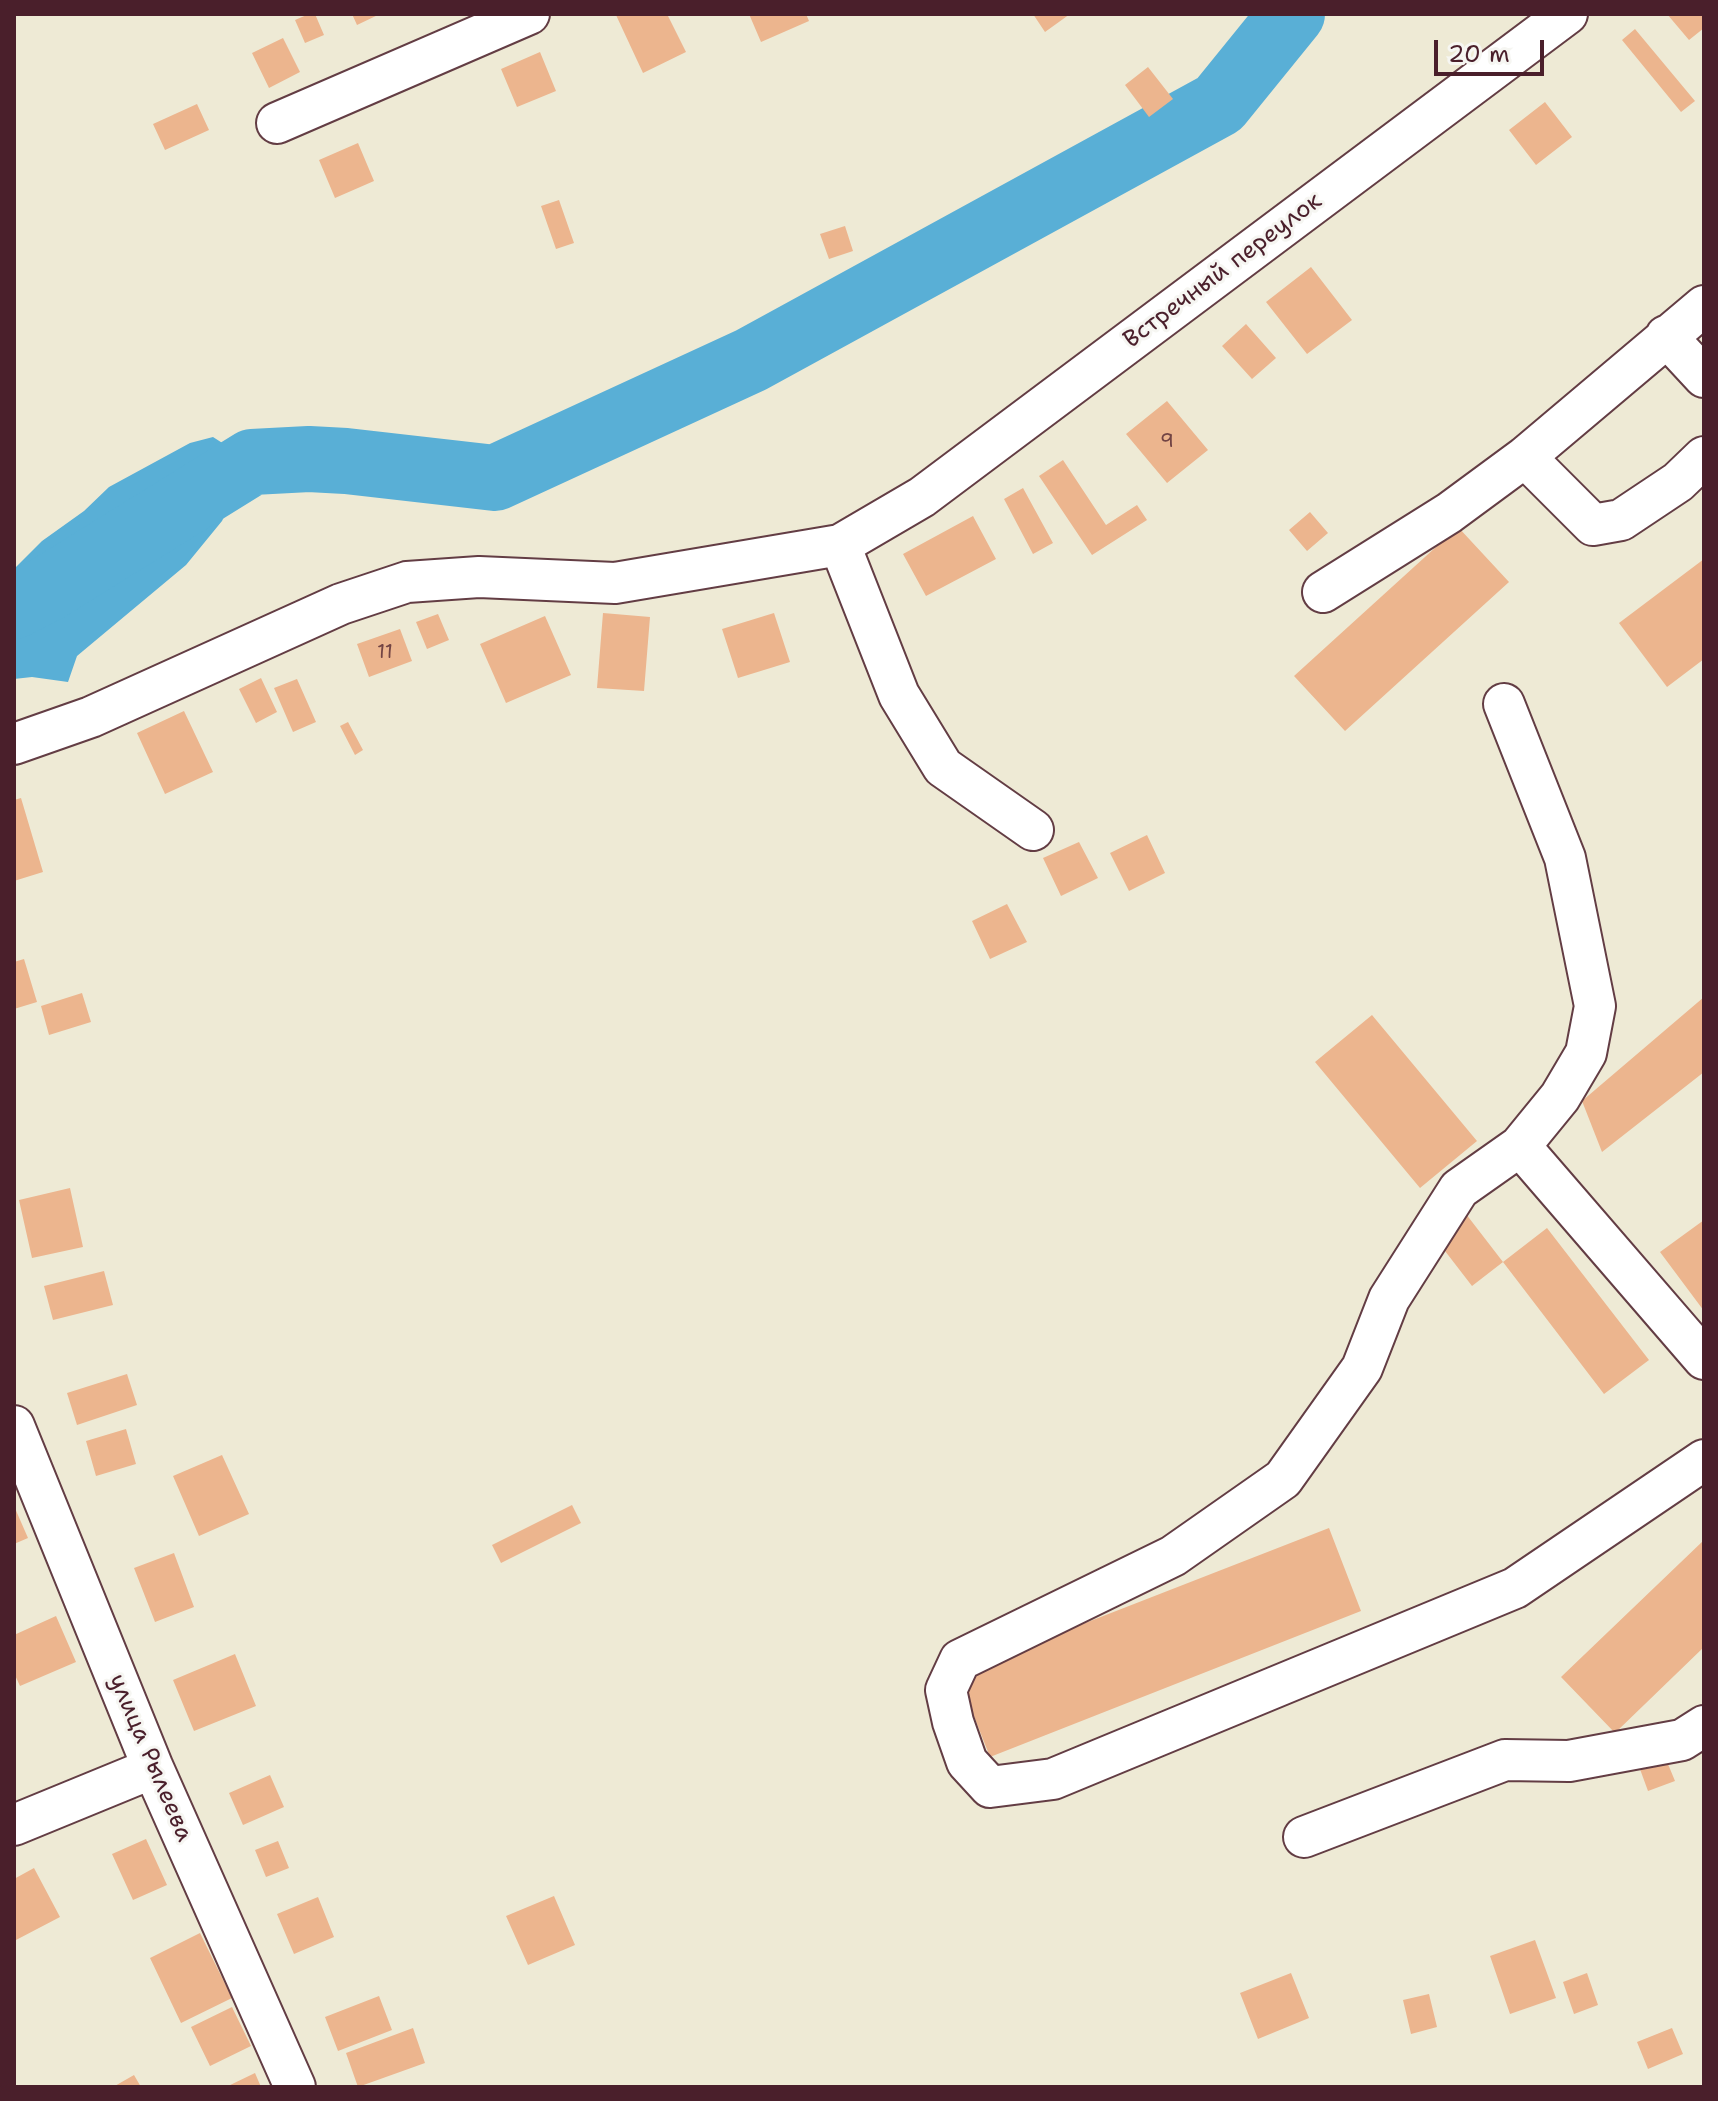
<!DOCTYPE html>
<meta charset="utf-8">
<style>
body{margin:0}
#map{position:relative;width:1718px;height:2101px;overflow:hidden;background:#eeead5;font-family:"Shantell Sans",sans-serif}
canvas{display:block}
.frame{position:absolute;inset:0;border:16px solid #4a1f2b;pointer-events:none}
.scale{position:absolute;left:1434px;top:40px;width:110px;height:36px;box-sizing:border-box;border:4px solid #4a1f2b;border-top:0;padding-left:10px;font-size:24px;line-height:28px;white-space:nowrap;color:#4a1f2b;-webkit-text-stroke:6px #f6f6f2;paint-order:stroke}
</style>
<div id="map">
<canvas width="1718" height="2101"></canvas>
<div class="frame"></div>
<div class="scale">20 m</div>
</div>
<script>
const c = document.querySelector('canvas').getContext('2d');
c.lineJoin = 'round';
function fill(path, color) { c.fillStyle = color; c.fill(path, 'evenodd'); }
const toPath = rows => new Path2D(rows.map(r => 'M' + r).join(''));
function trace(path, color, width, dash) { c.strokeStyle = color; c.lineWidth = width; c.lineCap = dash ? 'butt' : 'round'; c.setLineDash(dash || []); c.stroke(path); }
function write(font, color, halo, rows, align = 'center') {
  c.font = font + ' "Shantell Sans",sans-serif'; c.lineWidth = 6; c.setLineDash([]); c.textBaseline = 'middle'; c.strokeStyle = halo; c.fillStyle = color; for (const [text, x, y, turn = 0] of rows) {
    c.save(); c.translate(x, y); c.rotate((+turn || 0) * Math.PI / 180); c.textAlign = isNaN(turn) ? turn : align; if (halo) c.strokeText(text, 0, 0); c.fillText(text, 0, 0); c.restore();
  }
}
fill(toPath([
 [213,437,227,446,241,482,222,521,186,565,77,656,68,682,32,677,14,679,14,569,42,541,84,511,109,487,190,443]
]), '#59afd6');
trace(toPath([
 [14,606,47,589,252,462,309,459,346,461,495,478,751,360,1219,104,1292,14]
]), '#59afd6', 66);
fill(toPath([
 [309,14,315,14,324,35,305,43,295,20],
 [352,14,380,14,357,25],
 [618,14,667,14,686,52,643,73,616,15],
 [749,14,806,14,809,21,761,42],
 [1033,14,1070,14,1045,32],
 [1667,14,1704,14,1704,28,1689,40],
 [1635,29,1695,101,1681,112,1622,40],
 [283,38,300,72,269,88,252,53],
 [540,52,556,91,517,107,501,69],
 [1148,67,1173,99,1149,117,1125,85],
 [1545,102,1572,137,1536,165,1509,130],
 [197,104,209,130,165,150,153,124],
 [358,143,374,181,335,198,319,160],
 [559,200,574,243,556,249,541,206],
 [845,226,853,251,829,259,820,234],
 [1311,267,1352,320,1307,354,1266,302],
 [1246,324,1276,358,1252,379,1222,346],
 [1167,401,1208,450,1167,483,1126,434],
 [1063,460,1106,525,1137,505,1147,520,1092,555,1039,476],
 [1023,488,1053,543,1033,554,1004,499],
 [1310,512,1328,533,1307,551,1289,530],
 [973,516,996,559,926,596,903,554],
 [1458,527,1509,582,1345,731,1294,676],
 [1704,559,1704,659,1667,687,1619,623],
 [603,613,650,617,644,691,597,688],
 [774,613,790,662,738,678,722,629],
 [438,614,449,640,427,649,416,622],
 [545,616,571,675,506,703,480,644],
 [400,629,412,661,369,677,357,644],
 [261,678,277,712,256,723,239,689],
 [297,679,316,722,293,732,274,688],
 [184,711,213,772,165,794,137,733],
 [348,722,363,750,355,755,340,726],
 [21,798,43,872,14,881,14,800],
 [1147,835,1165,873,1129,891,1110,853],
 [1079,842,1098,878,1061,896,1043,858],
 [1007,904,1027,942,990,959,972,921],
 [24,959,37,1002,14,1009,14,962],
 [82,993,91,1022,49,1035,41,1006],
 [1704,997,1704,1072,1602,1152,1582,1101],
 [1372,1015,1477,1141,1420,1188,1315,1062],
 [70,1188,83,1247,32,1258,19,1200],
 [1466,1214,1503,1262,1472,1286,1435,1238],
 [1704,1220,1704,1311,1660,1252],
 [1547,1228,1649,1360,1604,1394,1503,1262],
 [104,1271,113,1305,53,1320,44,1286],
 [127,1374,137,1405,77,1425,67,1393],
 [126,1429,136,1464,96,1476,86,1441],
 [222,1455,249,1514,199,1536,173,1476],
 [572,1505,581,1523,501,1563,492,1545],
 [14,1506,28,1538,14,1544],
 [1329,1528,1361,1611,990,1757,957,1673],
 [1704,1540,1704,1647,1615,1733,1561,1677],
 [174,1553,194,1607,155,1622,134,1568],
 [56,1616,76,1662,20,1686,14,1673,14,1635],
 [235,1654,256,1706,194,1731,173,1680],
 [1663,1752,1675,1781,1648,1791,1637,1761],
 [270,1775,284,1807,243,1825,229,1793],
 [146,1839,167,1885,133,1900,112,1854],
 [278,1841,289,1868,266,1877,255,1850],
 [34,1868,60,1917,16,1940,14,1936,14,1879],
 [554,1896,575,1945,528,1965,506,1916],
 [318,1897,334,1937,294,1954,277,1914],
 [200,1933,232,1998,181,2023,150,1958],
 [1535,1940,1556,1998,1510,2014,1490,1956],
 [1291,1973,1309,2018,1258,2039,1240,1993],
 [1587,1973,1598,2005,1574,2014,1563,1982],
 [1429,1994,1437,2027,1411,2034,1403,2000],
 [379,1996,392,2030,338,2051,325,2017],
 [232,2007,251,2046,210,2066,191,2027],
 [413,2028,425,2063,358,2087,346,2053],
 [1672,2028,1683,2054,1648,2069,1637,2042],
 [255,2073,261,2087,226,2087],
 [134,2075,141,2087,113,2087]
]), '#ecb58e');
const minor = toPath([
 [277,123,529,14],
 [1666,336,1704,377],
 [1525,457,1593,525,1621,520,1678,482,1704,457],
 [840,545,899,695,943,767,1033,830],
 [1323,592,1449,513,1525,457,1704,306],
 [1504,704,1565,858,1595,1006,1586,1053,1560,1097,1520,1146,1459,1189,1389,1299,1362,1368,1283,1479,1173,1556,960,1660,946,1690,953,1722,967,1762,990,1787,1053,1779,1515,1588,1704,1460],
 [14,744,91,717,341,604,407,582,479,577,615,583,840,545,922,497,1567,14],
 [1520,1146,1704,1359],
 [14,1426,153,1768,295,2087],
 [14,1825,153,1768],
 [1304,1837,1505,1760,1569,1761,1682,1740,1704,1726]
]);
trace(minor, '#633d44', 44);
trace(minor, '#fff', 40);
write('20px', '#724444', null, [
 ["9",1167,442],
 ["11",385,653]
]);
write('24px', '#4a1f2b', '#f6f6f2', [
 ["Встречный переулок",1223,271,-37],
 ["улица Рылеева",150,1758,67]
]);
</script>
